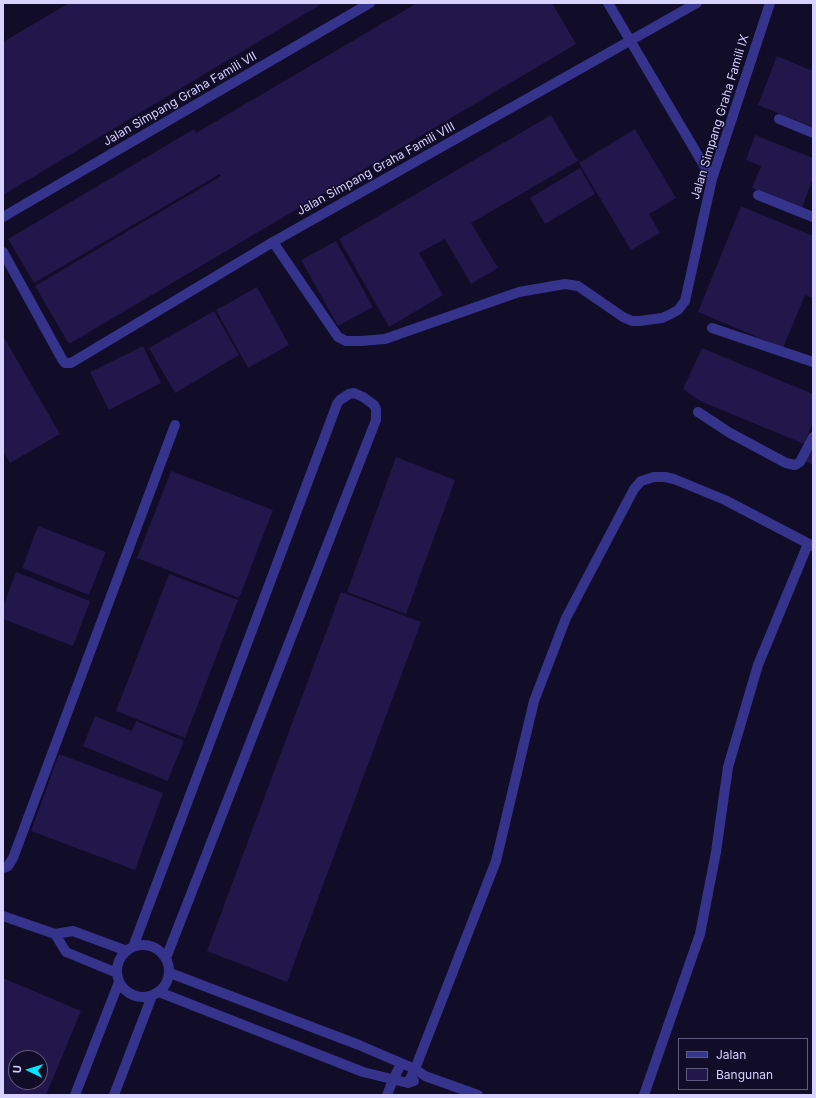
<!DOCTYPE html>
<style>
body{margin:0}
#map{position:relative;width:816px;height:1098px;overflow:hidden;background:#110c27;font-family:Inter,sans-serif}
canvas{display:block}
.frame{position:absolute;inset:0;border:4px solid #d7d2ff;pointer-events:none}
.legend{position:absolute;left:678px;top:1038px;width:130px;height:52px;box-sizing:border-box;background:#110c27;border:1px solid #605b7d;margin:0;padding:5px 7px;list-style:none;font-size:12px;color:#d7d2ff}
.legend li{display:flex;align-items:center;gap:8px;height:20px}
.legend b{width:20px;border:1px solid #605b7d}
.north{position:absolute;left:8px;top:1050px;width:40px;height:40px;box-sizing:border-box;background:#110c27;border:1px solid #605b7d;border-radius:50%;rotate:274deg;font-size:11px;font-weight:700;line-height:16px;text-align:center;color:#d7d2ff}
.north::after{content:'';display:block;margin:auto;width:14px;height:18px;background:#00e6fd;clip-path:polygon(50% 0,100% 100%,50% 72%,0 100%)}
</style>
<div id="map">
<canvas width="816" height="1098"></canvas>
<div class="frame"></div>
<ul class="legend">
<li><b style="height:5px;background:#35338b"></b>Jalan</li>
<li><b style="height:11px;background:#21174a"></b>Bangunan</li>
</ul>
<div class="north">U</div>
</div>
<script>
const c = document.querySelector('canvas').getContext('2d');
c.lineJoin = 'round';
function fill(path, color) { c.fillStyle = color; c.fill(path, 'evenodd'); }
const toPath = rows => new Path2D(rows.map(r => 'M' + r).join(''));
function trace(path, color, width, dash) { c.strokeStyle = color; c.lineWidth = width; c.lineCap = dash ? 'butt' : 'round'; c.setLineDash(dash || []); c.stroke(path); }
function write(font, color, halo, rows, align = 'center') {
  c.font = font + ' Inter,sans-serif'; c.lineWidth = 3; c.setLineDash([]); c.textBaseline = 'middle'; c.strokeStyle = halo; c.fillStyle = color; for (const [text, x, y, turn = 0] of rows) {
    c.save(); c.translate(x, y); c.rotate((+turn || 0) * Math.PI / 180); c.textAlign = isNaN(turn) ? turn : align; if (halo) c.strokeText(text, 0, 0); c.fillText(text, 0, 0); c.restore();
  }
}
fill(toPath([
 [69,3,323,3,3,195,3,42],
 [417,3,552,3,576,44,69,344,35,286,221,176,220,174,34,283,8,239,194,129,196,133],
 [777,56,813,71,813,127,758,105],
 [551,115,578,161,471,223,498,268,471,284,445,239,419,253,443,295,389,327,339,239],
 [635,129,676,198,649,214,660,233,631,250,579,163],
 [755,135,813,158,813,178,802,208,752,188,761,166,746,160],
 [580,168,595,194,545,224,530,198],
 [741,206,813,236,813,298,805,295,783,348,698,312],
 [336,241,373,307,338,326,301,260],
 [257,287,289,345,248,368,216,310],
 [214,311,239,355,175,393,149,348],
 [3,336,60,434,10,463,3,451],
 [143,346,161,383,109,410,90,372],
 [702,348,813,394,813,422,804,444,700,401,683,389],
 [813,442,813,465,805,461],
 [396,457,455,480,406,614,347,592],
 [171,471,273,510,239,598,137,558],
 [38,526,106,552,89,595,22,568],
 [16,572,90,601,73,646,3,619,3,607],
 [169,574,238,600,185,738,116,711],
 [341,592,421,622,287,982,207,951],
 [95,716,132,731,136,721,184,741,168,780,167,781,83,746],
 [59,754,163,793,135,870,31,831],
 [3,978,81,1011,46,1095,3,1095],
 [16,1058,40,1058,40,1082,16,1082]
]), '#21174a');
trace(toPath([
 [3,868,8,866,13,858,175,425]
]), '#35338b', 10);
trace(toPath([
 [608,3,712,179],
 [779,119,813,133],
 [758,195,813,217],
 [3,217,370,3],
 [273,242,338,337,346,341,361,341,385,339,519,292,565,284,578,286,623,317,632,321,639,321,662,318,671,314,678,310,685,301,712,179,770,3],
 [3,252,62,359,65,363,71,363,273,242,697,3],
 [712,328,813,362],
 [698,412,730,433,786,463,795,465,800,462,813,437],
 [3,916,55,934],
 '117 971a26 26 0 1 1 52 0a26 26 0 1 1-52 0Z',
 [133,947,337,404,340,400,349,394,354,393,363,397,374,405,376,409,376,420,166,958],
 [117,973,66,952,55,934,73,931,127,951],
 [170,973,359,1045,415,1069,425,1076,478,1095],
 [159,992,363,1072,408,1083,414,1081],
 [408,1083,415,1069,496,861,534,701,566,618,634,489,641,481,654,477,665,477,674,479,725,500,813,546],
 [75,1095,119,982],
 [114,1095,152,996],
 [387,1095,393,1080,401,1064],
 [644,1095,700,934,716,852,728,767,758,665,808,544]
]), '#35338b', 10);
write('12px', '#d7d2ff', '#110c27', [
 ["Jalan Simpang Graha Famili VII",180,99,-30],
 ["Jalan Simpang Graha Famili IX",720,117,-73],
 ["Jalan Simpang Graha Famili VIII",376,169,-29]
]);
</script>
